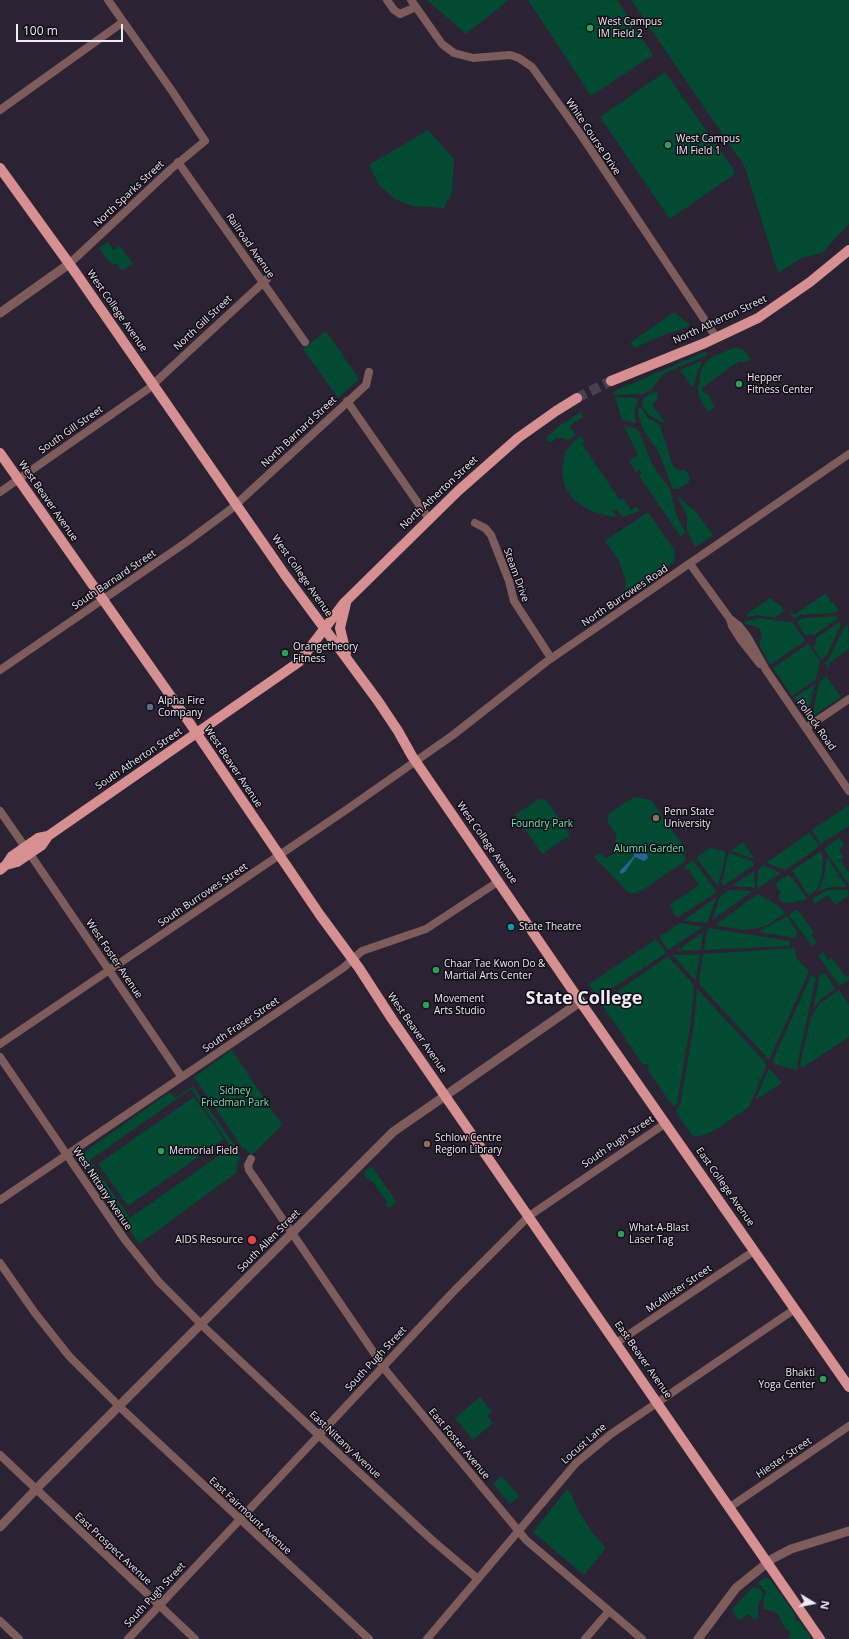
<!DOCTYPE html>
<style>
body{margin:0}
#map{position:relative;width:849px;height:1639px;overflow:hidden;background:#2b2234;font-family:"Open Sans",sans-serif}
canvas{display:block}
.north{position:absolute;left:793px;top:1583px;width:40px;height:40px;-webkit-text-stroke:3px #110d15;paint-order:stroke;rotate:100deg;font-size:11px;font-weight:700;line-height:16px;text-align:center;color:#f0eaf6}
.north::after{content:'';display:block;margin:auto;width:14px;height:18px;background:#f0eaf6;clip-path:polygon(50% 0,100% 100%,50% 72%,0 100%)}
.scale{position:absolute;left:16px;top:24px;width:107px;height:18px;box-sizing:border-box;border:2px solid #f0eaf6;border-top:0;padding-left:5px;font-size:12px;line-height:14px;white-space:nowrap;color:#f0eaf6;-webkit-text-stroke:3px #110d15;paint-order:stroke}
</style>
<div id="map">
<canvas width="849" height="1639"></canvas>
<div class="north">N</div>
<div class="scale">100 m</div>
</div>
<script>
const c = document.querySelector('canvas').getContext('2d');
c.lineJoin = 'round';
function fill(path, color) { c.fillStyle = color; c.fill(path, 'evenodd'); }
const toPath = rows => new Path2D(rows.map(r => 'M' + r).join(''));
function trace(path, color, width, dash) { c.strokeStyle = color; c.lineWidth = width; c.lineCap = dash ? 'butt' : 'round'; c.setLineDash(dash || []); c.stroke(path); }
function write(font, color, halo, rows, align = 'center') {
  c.font = font + ' "Open Sans",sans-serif'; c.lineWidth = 3; c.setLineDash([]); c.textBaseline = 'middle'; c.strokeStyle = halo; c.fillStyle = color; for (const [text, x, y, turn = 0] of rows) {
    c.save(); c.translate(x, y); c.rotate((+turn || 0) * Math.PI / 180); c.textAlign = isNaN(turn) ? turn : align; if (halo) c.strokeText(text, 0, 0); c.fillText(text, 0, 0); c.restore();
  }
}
fill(toPath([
 [427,0,509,0,466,34],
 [528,0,617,0,653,55,591,96],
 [631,0,849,0,849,224,822,253,801,258,778,273,745,167],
 [665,72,736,173,670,219,600,117],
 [428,130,454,159,452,192,444,208,412,206,395,199,379,185,369,165],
 [108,242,113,250,120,246,133,264,122,271,116,263,111,265,99,248],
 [674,312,689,324,689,327,658,337,635,348,630,343],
 [326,331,359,379,338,398,303,349],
 [736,347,744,350,751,360,742,362,741,361,733,365,701,389,705,394,707,393,715,407,708,412,699,397,698,390,701,370,705,363,714,356],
 [704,352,706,352,707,355,663,374,652,389,644,394,614,395,613,392],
 [701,361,702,362,697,373,694,386,692,387,680,370],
 [653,392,657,392,658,399,652,404,666,424,650,416,642,406,643,399],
 [615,397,636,398,638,400,634,413,636,423,622,420],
 [638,408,641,408,648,418,660,425,673,466,678,470,685,470,690,477,689,482,678,489,673,489,659,453,644,431,638,415],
 [581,412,583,417,569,426,576,435,567,441,564,438,555,438,554,441,547,442,548,436,559,426],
 [624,426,635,428,639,432,652,464,670,489,676,514,685,532,681,537,639,476,642,473,639,470,636,472,629,461,638,455],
 [581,436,585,442,582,444,620,500,623,498,631,510,637,506,639,511,622,517,616,509,612,511,616,517,604,515,589,510,574,500,565,487,562,471,565,452,574,441],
 [677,496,696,512,713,535,697,546,695,546,687,531,687,516],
 [648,512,675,551,674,562,626,594,625,579,619,561,605,541],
 [826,593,831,603,833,602,838,610,835,613,800,615,794,619,790,613,792,612,794,615],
 [770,598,780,605,784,611,774,618,758,615,748,617,746,615],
 [836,616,837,619,814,635,809,634,805,635,797,622,803,618],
 [760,618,793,623,805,641,770,665,759,644,762,636,760,629,752,625,746,625,744,622],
 [839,622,841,625,827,655,821,660,813,647,816,644,816,638],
 [848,625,849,649,828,664,830,667,828,668,824,663,829,659,844,627],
 [808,644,820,661,816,679,792,696,773,668],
 [828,675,827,678,841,697,812,717,819,682],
 [815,684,807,717,794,698],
 [634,797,651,800,687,851,685,854,686,860,678,866,638,893,630,894,594,857,599,853,606,858,614,853,615,849,618,847,615,841,617,836,608,822,607,815],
 [539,799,546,800,570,835,542,854,515,815],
 [849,805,849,826,820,844,812,830],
 [809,833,819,845,817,848,786,870,766,863],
 [839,838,844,845,839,850,844,857,840,860,849,873,849,885,824,849],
 [743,842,754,858,754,859,731,851],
 [710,848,725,851,726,853,718,886,697,859,698,856],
 [819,852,821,852,823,858,822,877,817,889,809,896,792,871],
 [730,853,752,861,754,865,723,886,722,883,728,854],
 [827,857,846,886,846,887,831,887,818,891,824,877],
 [693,860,717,892,677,918,668,902,671,904,699,885,688,869,685,870,684,867],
 [763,865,781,873,758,888,757,884,758,870],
 [754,871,755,888,733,886,733,885],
 [788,875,792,878,807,898,806,899,791,903,781,902,778,896,781,892,777,889,776,884,779,880],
 [729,890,753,891,712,920,720,897],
 [827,890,848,890,849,895,835,905,828,895,815,904,812,899],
 [758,894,779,906,785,913,768,925,758,928,743,930,715,925],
 [717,897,707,923,683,921,684,920],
 [797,909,814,932,811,935,817,943,812,946,789,915],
 [787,916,797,932,795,938,758,932],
 [680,923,703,927,668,950,659,937],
 [710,928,790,941,790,946,704,950,707,930],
 [703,932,701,950,676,951],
 [656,939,665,951,665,954,597,998,589,984],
 [795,948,796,957,802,965,809,970,808,974,769,1060,700,985,699,979,703,954],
 [823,952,828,960,832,958,846,977,849,975,849,979,840,986,818,956],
 [700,954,696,978,694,979,673,955],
 [668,956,693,984,694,987,690,1028,677,1103,675,1106,672,1105,648,1071,649,1066,647,1064,643,1065,601,1003],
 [820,974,826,974,835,989,820,1000,813,1009],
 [811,976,816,977,797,1065,798,1069,796,1070,774,1064,773,1060],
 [697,989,765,1062,766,1067,749,1107,709,1134,693,1137,676,1112,680,1105,694,1025],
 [839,990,849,1005,849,1037,802,1068,800,1064,811,1017,820,1003],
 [232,1050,282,1125,251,1156,245,1148,243,1149,194,1077],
 [769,1068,782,1083,757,1099,756,1098],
 [193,1086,240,1153,236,1173,139,1244,79,1158,80,1155,170,1092,175,1098],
 [191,1089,231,1147,130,1218,90,1160],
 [194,1097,224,1139,128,1206,98,1164],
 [369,1167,373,1168,396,1201,390,1208,386,1206,387,1202,372,1181,370,1182,365,1176,364,1172],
 [480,1397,492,1411,487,1415,493,1423,473,1440,455,1418],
 [502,1476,519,1496,510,1504,493,1484],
 [567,1489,571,1493,578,1510,592,1532,605,1547,603,1552,584,1575,533,1532],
 [765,1577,770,1579,796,1616,794,1617,796,1621,799,1621,812,1639,788,1639,790,1637,790,1631,785,1629,778,1614,775,1612,764,1609,763,1599,766,1594,762,1587,757,1584],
 [753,1587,759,1588,763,1593,762,1599,758,1604,758,1616,754,1620,749,1614,739,1620,732,1609]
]), '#034a33');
fill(toPath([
 [634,847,645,848,648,858,644,861,635,857,625,872,620,874,620,871,634,856,632,851]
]), '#276597');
trace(toPath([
 [577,398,611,381]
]), '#494051', 10, [10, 5]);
trace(toPath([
 [387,0,394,10,400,14,416,7],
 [411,0,442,44,454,53,473,58,510,55,519,58,532,67,581,135,716,337],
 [0,110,123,22],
 [178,162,305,342],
 [69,264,171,169,205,141,172,91,108,0],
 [347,401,429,519],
 [0,492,148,389,267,279],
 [475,523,485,528,491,535,509,581,514,601,551,658],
 [690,564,730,619,732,626,741,640,760,664],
 [730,619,739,626,747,636,766,670,849,791],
 [0,670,188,541,231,509,366,385,369,372],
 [806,728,849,699],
 [0,811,25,847],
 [30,854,181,1076],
 [0,1044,346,810,453,735,546,662,849,454],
 [0,1057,125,1240,159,1282,206,1329,324,1440,432,1540,478,1579],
 [251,1159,248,1165,249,1170,387,1372,526,1540,642,1639],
 [0,1200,343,968,362,951,426,929,499,881],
 [0,1263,35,1313,69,1356,124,1411,369,1639],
 [616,1343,754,1251],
 [0,1455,195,1639],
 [730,1507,849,1426],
 [0,1621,19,1639],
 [128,1639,453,1292,529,1216,666,1123],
 [427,1639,576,1463,611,1434,795,1309],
 [585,1639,609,1611]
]), '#7f5c5c', 8);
trace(toPath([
 [0,313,69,264],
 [0,1527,41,1484,393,1132,580,1002],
 [698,1639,736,1588,772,1559,791,1549,849,1531]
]), '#7f5c5c', 9);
trace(toPath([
 [0,168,73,269,285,575,378,701,398,731,412,756,584,1007,849,1387],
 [611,381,705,343,758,318,810,282,849,250],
 [0,453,189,722,320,915,359,968,392,1019,820,1639],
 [346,653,340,628,346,603],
 [6,865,12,856,38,838,48,836],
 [0,870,6,865,17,862,42,845,48,836,299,662,344,603,458,491,518,438,556,411,577,398]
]), '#d79091', 10);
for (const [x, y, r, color] of [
 [590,28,4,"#2e9e5b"],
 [668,145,4,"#2e9e5b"],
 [739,384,4,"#2e9e5b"],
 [285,653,4,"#2e9e5b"],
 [150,707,4,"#5c6f8a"],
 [656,818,4,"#8d6e63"],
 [511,927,4,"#0f9aa8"],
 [436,970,4,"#2e9e5b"],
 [426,1005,4,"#2e9e5b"],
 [427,1144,4,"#8d6e63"],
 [161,1151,4,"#2e9e5b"],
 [621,1234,4,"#2e9e5b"],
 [252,1240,5,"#e0444e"],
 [823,1379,4,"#2e9e5b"]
]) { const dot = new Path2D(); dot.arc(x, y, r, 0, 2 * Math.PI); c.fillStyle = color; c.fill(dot); trace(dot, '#110d15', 1.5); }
write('10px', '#f0eaf6', '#110d15', [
 ["West Campus",598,22],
 ["IM Field 2",598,34],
 ["West Campus",676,139],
 ["IM Field 1",676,151],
 ["Hepper",747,378],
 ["Fitness Center",747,390],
 ["Orangetheory",293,647],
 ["Fitness",293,659],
 ["Alpha Fire",158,701],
 ["Company",158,713],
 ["Penn State",664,812],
 ["University",664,824],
 ["State Theatre",519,927],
 ["Chaar Tae Kwon Do &",444,964],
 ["Martial Arts Center",444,976],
 ["Movement",434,999],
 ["Arts Studio",434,1011],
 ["Schlow Centre",435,1138],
 ["Region Library",435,1150],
 ["Memorial Field",169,1151],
 ["What-A-Blast",629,1228],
 ["Laser Tag",629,1240],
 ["AIDS Resource",243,1240,"right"],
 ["Bhakti",815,1373,"right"],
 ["Yoga Center",815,1385,"right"]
], 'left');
write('10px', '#f0eaf6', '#110d15', [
 ["White Course Drive",593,137,56],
 ["North Sparks Street",129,194,-43],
 ["Railroad Avenue",250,246,55],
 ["West College Avenue",117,311,55],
 ["North Atherton Street",720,320,-25],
 ["North Gill Street",203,323,-43],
 ["South Gill Street",71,430,-35],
 ["North Barnard Street",299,432,-43],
 ["North Atherton Street",439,493,-43],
 ["West Beaver Avenue",48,501,55],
 ["Steam Drive",516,575,70],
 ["West College Avenue",302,576,55],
 ["South Barnard Street",114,580,-34],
 ["North Burrowes Road",625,596,-34],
 ["Pollock Road",816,725,55],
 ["South Atherton Street",139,759,-34],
 ["West Beaver Avenue",233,767,56],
 ["West College Avenue",487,843,55],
 ["South Burrowes Street",203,895,-34],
 ["West Foster Avenue",114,959,56],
 ["South Fraser Street",241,1025,-34],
 ["West Beaver Avenue",417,1033,55],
 ["South Pugh Street",618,1142,-34],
 ["East College Avenue",725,1187,55],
 ["West Nittany Avenue",102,1189,56],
 ["South Allen Street",269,1241,-45],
 ["McAllister Street",679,1289,-34],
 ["South Pugh Street",376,1359,-47],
 ["East Beaver Avenue",643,1360,55],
 ["East Foster Avenue",459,1444,50],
 ["Locust Lane",584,1444,-41],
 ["East Nittany Avenue",345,1445,43],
 ["Hiester Street",784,1458,-34],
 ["East Fairmount Avenue",250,1516,43],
 ["East Prospect Avenue",113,1549,43],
 ["South Pugh Street",155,1595,-47]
]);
write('10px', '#6de7b5', '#110d15', [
 ["Foundry Park",542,824],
 ["Alumni Garden",649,849],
 ["Sidney",235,1091],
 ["Friedman Park",235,1103]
]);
write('bold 18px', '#f0eaf6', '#110d15', [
 ["State College",584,999]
]);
</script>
